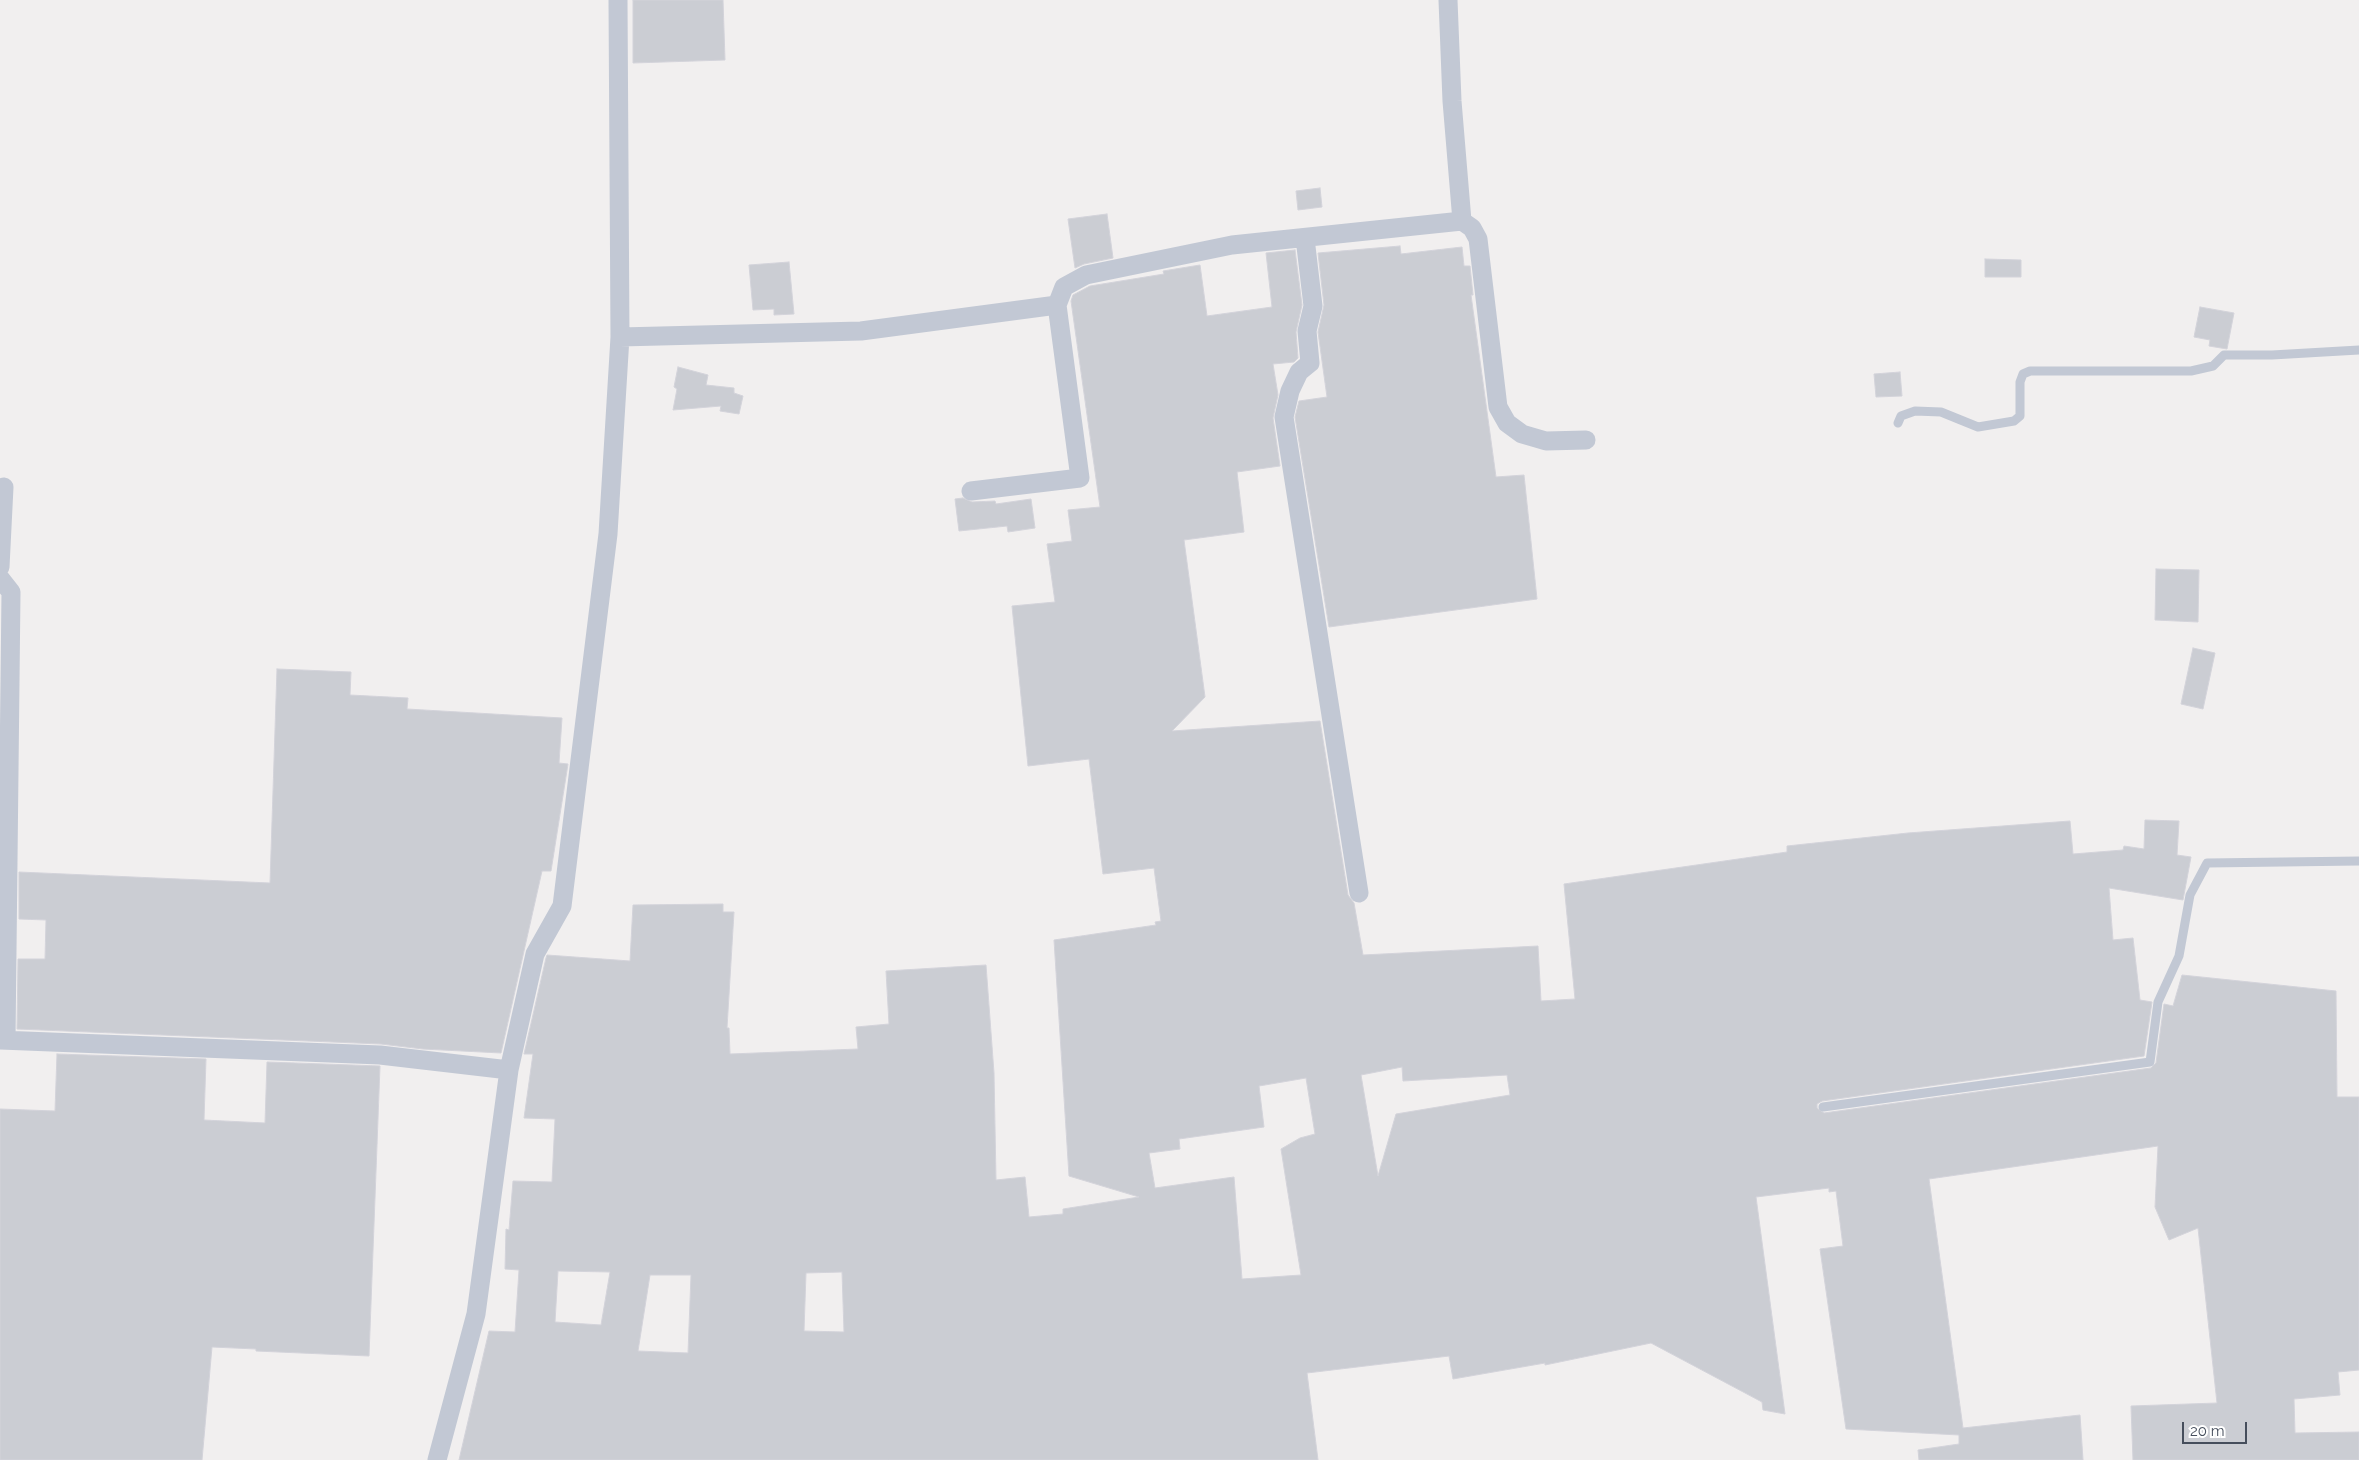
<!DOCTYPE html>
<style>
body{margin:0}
#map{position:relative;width:2359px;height:1460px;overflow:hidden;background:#f1efef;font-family:Raleway,sans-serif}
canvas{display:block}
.scale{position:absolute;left:2182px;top:1422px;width:65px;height:22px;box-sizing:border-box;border:2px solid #464e5c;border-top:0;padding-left:6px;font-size:15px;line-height:18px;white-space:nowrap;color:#464e5c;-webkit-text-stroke:4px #fff;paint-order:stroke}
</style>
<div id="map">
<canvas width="2359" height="1460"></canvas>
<div class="scale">20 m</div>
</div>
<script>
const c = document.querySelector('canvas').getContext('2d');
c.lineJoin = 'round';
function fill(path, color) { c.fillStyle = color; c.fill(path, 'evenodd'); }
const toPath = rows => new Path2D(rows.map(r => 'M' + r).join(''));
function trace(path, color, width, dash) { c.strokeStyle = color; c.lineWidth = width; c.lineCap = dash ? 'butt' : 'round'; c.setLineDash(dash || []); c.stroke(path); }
const building = toPath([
 [633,0,723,0,725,60,633,63,633,0],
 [1320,188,1322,207,1298,210,1296,191,1320,188],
 [1107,214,1113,258,1084,264,1075,268,1068,219,1107,214],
 [1400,246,1401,254,1462,247,1464,266,1470,266,1473,295,1471,295,1496,477,1524,475,1537,599,1329,627,1295,417,1299,401,1327,397,1318,332,1324,305,1318,253,1400,246],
 [1295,250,1302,305,1296,332,1298,358,1294,362,1273,364,1278,395,1273,418,1280,466,1237,472,1244,532,1184,540,1205,697,1172,731,1320,721,1348,895,1354,903,1363,955,1538,946,1541,1001,1575,999,1564,884,1787,852,1787,846,1908,833,2070,821,2073,854,2123,850,2124,846,2144,849,2145,820,2179,821,2177,855,2191,857,2183,900,2109,888,2113,940,2133,938,2140,1000,2152,1002,2144,1056,1822,1101,1817,1104,1817,1108,1824,1113,2151,1068,2156,1063,2164,1004,2173,1006,2182,975,2336,991,2337,1097,2359,1097,2359,1370,2338,1372,2340,1395,2294,1399,2295,1433,2359,1432,2359,1460,2133,1460,2131,1406,2217,1403,2198,1228,2169,1240,2155,1207,2158,1146,1929,1179,1963,1428,2080,1415,2083,1460,1919,1460,1918,1450,1959,1444,1959,1435,1846,1429,1820,1249,1843,1246,1836,1191,1829,1192,1829,1188,1756,1197,1785,1414,1763,1410,1762,1402,1651,1343,1545,1365,1545,1363,1453,1379,1449,1356,1307,1373,1318,1460,459,1460,489,1331,515,1332,519,1270,505,1269,506,1229,509,1230,513,1181,552,1182,555,1119,524,1118,533,1054,524,1054,546,958,547,955,630,961,633,905,723,904,723,912,734,912,727,1028,729,1028,730,1054,858,1049,856,1027,889,1024,886,971,986,965,994,1073,996,1180,1025,1177,1029,1217,1063,1214,1063,1209,1139,1197,1069,1176,1054,940,1156,925,1155,922,1161,921,1154,868,1103,874,1089,759,1028,766,1012,606,1055,602,1047,544,1072,541,1068,510,1100,507,1071,301,1073,295,1090,286,1164,274,1163,271,1200,265,1207,316,1272,307,1266,253,1295,250],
 [1402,1067,1403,1081,1507,1075,1510,1095,1396,1114,1378,1176,1361,1075,1402,1067],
 [1306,1078,1315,1134,1300,1138,1281,1149,1301,1275,1242,1279,1234,1177,1155,1188,1149,1153,1180,1149,1179,1139,1264,1127,1259,1086,1306,1078],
 [558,1271,610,1272,601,1325,555,1322,558,1271],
 [842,1272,844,1332,804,1331,806,1273,842,1272],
 [650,1275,691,1275,688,1353,638,1351,650,1275],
 [1985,259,2021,260,2021,277,1985,277,1985,259],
 [789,262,794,314,774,315,774,309,753,310,749,265,789,262],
 [2200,307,2234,313,2227,349,2209,346,2210,340,2194,337,2200,307],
 [678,367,708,375,706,385,734,388,734,393,743,396,739,414,720,411,721,406,673,410,677,389,674,387,678,367],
 [1900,372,1902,396,1876,397,1874,374,1900,372],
 [963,498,972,502,995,501,996,504,1031,499,1035,528,1008,532,1007,526,959,531,955,499,963,498],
 [2156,569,2199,570,2198,622,2155,620,2156,569],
 [2193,648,2215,653,2203,709,2181,704,2193,648],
 [277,669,351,672,350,695,408,698,407,709,562,718,559,763,568,764,551,871,542,871,501,1053,423,1049,381,1044,17,1029,18,959,45,959,46,920,19,919,19,872,270,883,277,669],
 [57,1054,206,1059,204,1120,265,1123,267,1062,380,1066,369,1356,256,1351,256,1349,212,1347,202,1460,0,1460,0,1109,55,1111,57,1054]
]);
fill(building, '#cbcdd3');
trace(building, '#d3d3da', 1);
trace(toPath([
 [1898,423,1901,416,1915,411,1941,412,1978,427,2014,421,2020,416,2020,382,2023,374,2030,371,2191,371,2213,366,2224,355,2272,355,2359,350],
 [1823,1107,2150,1062,2158,1002,2179,956,2190,895,2207,863,2359,861]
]), '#c2c8d4', 9);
trace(toPath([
 [1462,221,1472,228,1478,239,1498,407,1507,423,1522,434,1546,441,1586,440],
 [1305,238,1313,306,1307,331,1310,363,1299,372,1290,391,1284,417,1359,893],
 [620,337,861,331,1057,305,1064,287,1086,275,1232,245,1462,221,1452,101,1448,0],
 [971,491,1080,478,1057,305],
 [0,567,4,487],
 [0,578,11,592,6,1040],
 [0,1040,380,1055,509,1070],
 [437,1460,476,1314,509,1070,535,954,562,906,608,534,620,337,618,0]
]), '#c2c8d4', 19);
</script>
